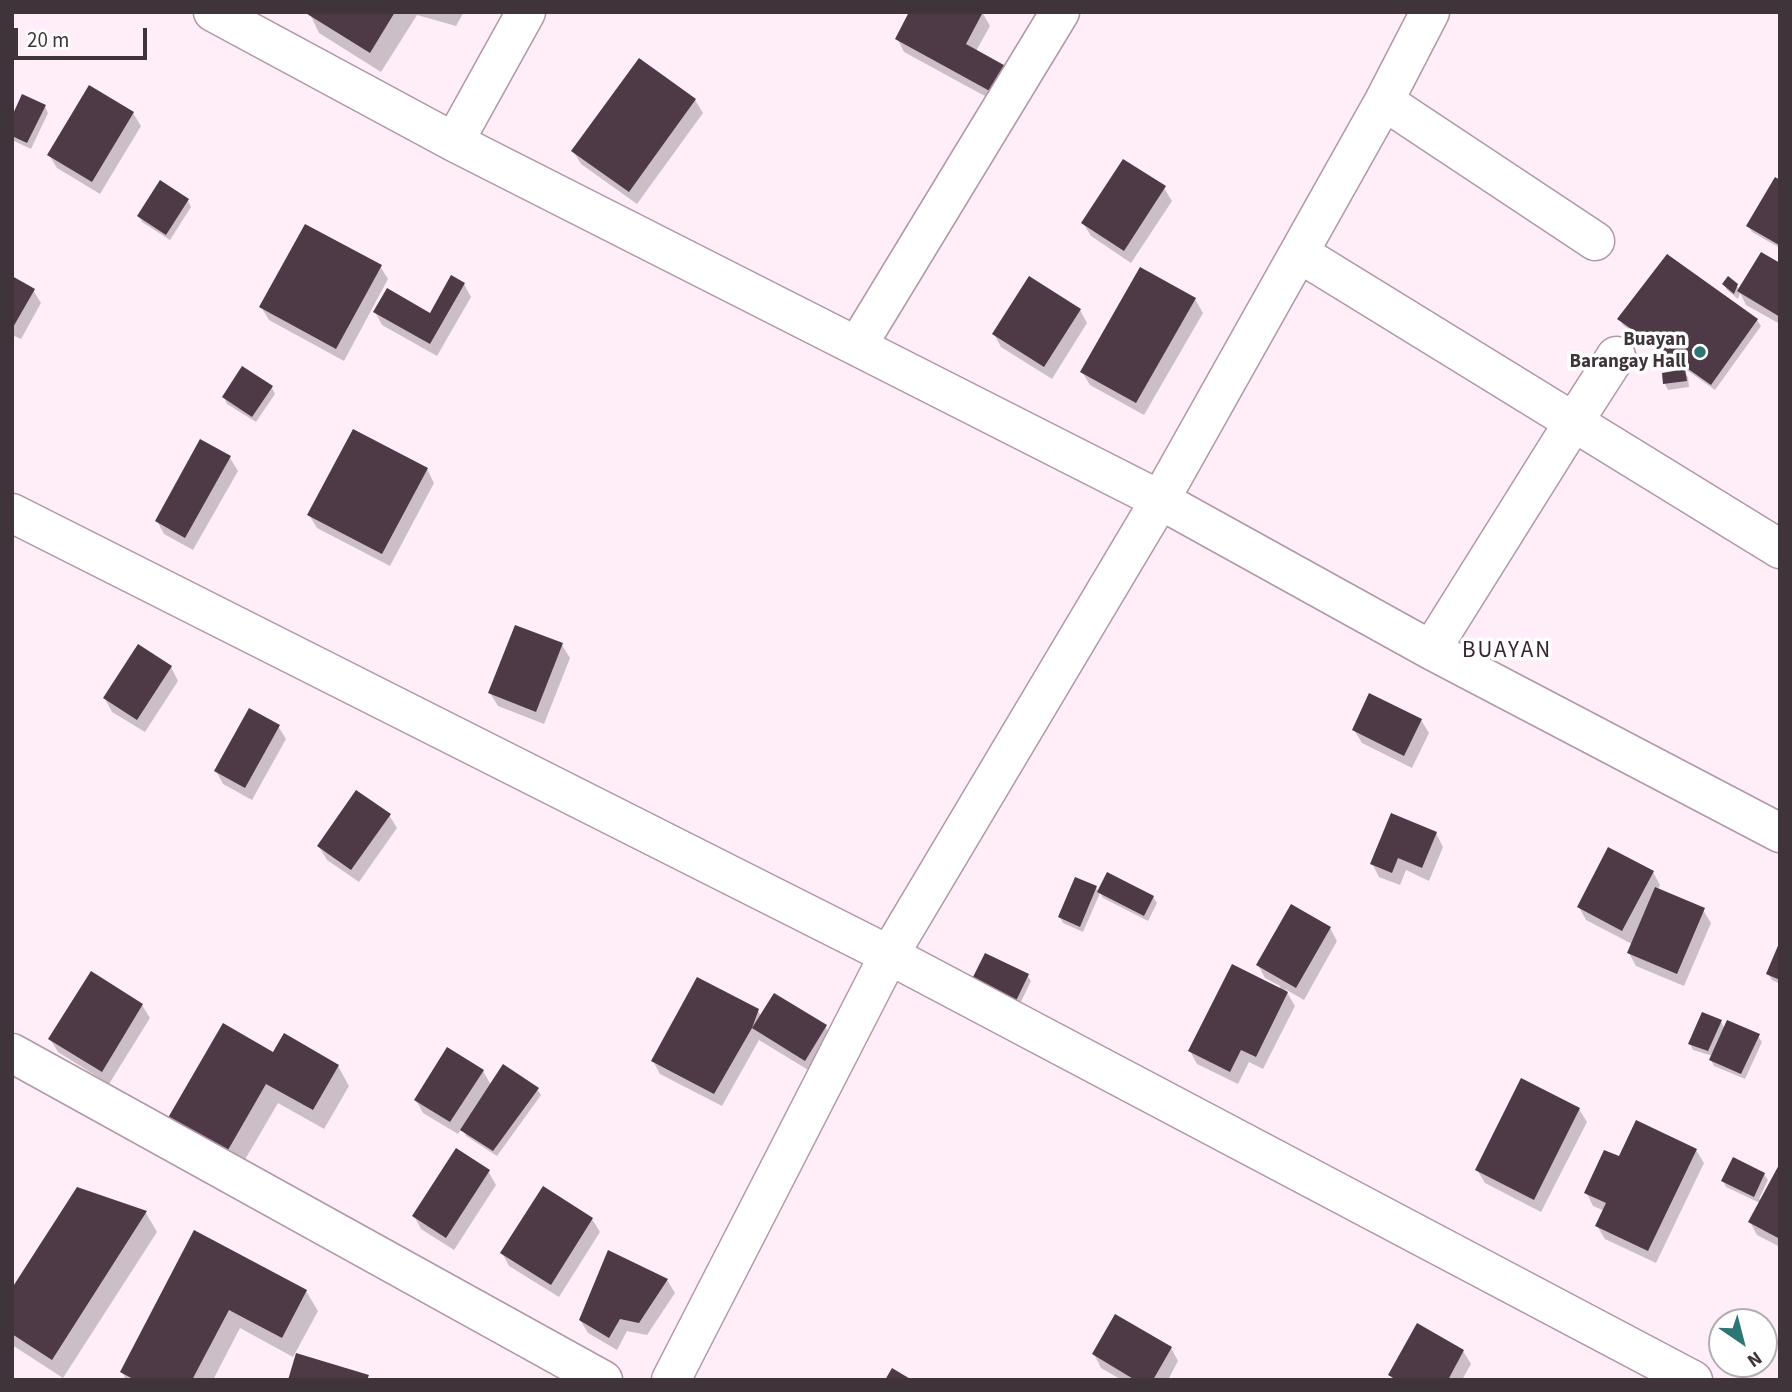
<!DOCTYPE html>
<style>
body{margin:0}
#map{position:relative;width:1792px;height:1392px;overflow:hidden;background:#ffeef8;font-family:"Source Sans 3",sans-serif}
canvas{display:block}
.frame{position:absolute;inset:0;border:14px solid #3e343a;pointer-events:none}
.north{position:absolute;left:1708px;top:1308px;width:70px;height:70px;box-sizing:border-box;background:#fff;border:2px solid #b2aeb0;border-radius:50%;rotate:145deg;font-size:19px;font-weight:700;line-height:28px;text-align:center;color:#3e343a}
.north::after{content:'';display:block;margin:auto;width:24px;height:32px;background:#2d7673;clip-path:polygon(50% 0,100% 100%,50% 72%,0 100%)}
.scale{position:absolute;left:14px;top:28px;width:133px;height:32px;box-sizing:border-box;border:4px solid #3e343a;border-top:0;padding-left:9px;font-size:21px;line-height:24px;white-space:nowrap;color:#3e343a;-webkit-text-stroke:5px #fff;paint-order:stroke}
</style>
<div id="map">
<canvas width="1792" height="1392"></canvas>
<div class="frame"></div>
<div class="north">N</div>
<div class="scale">20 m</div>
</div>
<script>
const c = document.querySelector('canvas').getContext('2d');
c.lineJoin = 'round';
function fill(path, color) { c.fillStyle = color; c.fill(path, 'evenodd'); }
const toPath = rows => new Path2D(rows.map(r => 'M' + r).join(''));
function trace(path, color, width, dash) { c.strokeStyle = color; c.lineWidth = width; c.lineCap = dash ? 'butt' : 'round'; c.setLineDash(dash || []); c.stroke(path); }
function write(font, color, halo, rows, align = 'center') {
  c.font = font + ' "Source Sans 3",sans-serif'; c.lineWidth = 7; c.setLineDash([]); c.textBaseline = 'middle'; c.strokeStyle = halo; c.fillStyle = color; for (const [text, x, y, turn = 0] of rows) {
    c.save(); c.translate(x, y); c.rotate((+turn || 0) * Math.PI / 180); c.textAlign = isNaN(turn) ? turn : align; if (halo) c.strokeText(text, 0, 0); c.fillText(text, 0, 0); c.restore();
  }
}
fill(toPath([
 [309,12,464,12,456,26,417,15,381,72,319,33],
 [982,12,990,26,976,51,1005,107,904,52,897,38],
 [639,60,695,100,703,113,637,204,581,164,573,151],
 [45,107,48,113,31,149,12,140,12,120],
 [133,113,141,126,100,194,57,168,49,155],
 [1780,182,1780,248,1752,232,1748,226],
 [160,183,188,201,191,207,170,240,142,222,139,216],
 [1164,188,1172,201,1131,263,1091,236,1083,223],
 [1780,265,1780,324,1746,305,1740,293,1738,299,1727,290,1724,284,1736,285,1740,290],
 [380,266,388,279,344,361,269,320,261,307],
 [12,278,33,290,41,303,21,339,12,335],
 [464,284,471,297,437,356,382,325,375,312,430,315],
 [1195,299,1203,313,1144,415,1090,385,1082,372],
 [1080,310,1087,323,1052,379,1001,347,994,334],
 [1620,319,1757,320,1761,326,1715,390,1623,325],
 [242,368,272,388,275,394,256,422,227,404,224,397],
 [1684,371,1688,377,1689,387,1668,390,1665,384,1664,374],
 [230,458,238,471,193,550,164,534,157,521],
 [427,469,434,483,390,566,317,528,309,515],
 [562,645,570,658,544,724,498,706,490,693],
 [171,667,178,681,145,732,112,712,105,699],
 [1421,720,1429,733,1412,768,1362,743,1354,730],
 [278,726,286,739,252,800,223,784,216,771],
 [389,815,397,828,359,882,327,860,319,846],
 [1436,833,1443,847,1429,881,1406,870,1400,885,1379,877,1372,863],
 [1653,872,1660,885,1658,890,1703,910,1711,923,1684,986,1636,966,1629,953,1632,944,1586,920,1579,907],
 [1096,887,1099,893,1153,897,1157,903,1148,921,1103,898,1100,893,1083,932,1063,923,1060,917],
 [1330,928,1337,941,1304,1000,1285,989,1295,1006,1263,1069,1249,1062,1238,1084,1197,1064,1190,1051,1279,989,1280,986,1265,978,1258,965],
 [1780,945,1780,984,1772,980,1768,974],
 [1027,975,1031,981,1017,1010,975,989],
 [142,1005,150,1018,109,1084,58,1052,50,1039],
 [758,1011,761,1016,825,1026,833,1039,813,1073,759,1040,722,1106,660,1074,653,1061],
 [1721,1022,1725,1029,1758,1036,1762,1042,1745,1079,1714,1066,1711,1060,1713,1056,1693,1050,1690,1044],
 [274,1054,338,1066,349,1086,324,1129,278,1103,236,1175,179,1142],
 [483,1071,491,1085,537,1089,541,1095,497,1156,466,1136,462,1128,458,1134,423,1113,416,1100],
 [1579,1109,1587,1122,1541,1212,1485,1183,1477,1170],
 [1696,1150,1704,1163,1656,1263,1605,1239,1597,1226,1605,1211,1593,1206,1586,1192,1620,1159],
 [1780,1167,1780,1247,1757,1235,1750,1222,1760,1203,1726,1187,1723,1181,1764,1174,1768,1180,1759,1199,1762,1200],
 [488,1171,496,1185,454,1250,421,1229,414,1216],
 [146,1213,157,1232,63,1378,12,1345,12,1292],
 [592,1219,600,1232,559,1297,509,1266,502,1253],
 [195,1233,306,1291,318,1311,293,1357,240,1328,213,1380,126,1380,122,1371],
 [609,1253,667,1280,675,1293,647,1335,627,1331,617,1350,588,1333,580,1320],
 [1171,1348,1178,1361,1168,1380,1122,1380,1101,1368,1094,1354],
 [1463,1351,1471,1364,1462,1380,1393,1380,1390,1375]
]), '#0003');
fill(toPath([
 [304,12,395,12,370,53],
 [909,12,983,12,966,44,1011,69,997,95,895,39],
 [639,58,696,99,629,192,571,151],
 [89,85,134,112,92,182,47,155],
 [22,94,46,105,27,143,12,136,12,116],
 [1123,159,1166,186,1124,251,1081,223],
 [1775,177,1780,180,1779,245,1746,226],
 [160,180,189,199,166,235,137,216],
 [305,224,382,265,336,349,259,307],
 [1761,252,1780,263,1780,317,1737,291],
 [1667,254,1758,319,1711,385,1617,319],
 [1140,267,1196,298,1136,403,1080,372],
 [451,275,465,283,430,344,373,312,387,288,430,313],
 [12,276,35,289,12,329],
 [1029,276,1081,309,1044,367,992,334],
 [1728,276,1738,284,1734,294,1722,284],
 [242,366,273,386,252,417,222,397],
 [1685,369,1687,381,1663,384,1662,373],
 [353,429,428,468,382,554,307,515],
 [200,439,231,456,185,538,155,521],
 [515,625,563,643,536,712,488,693],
 [138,644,172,666,137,720,103,698],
 [1369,693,1422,719,1404,756,1352,730],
 [249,708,280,725,245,788,214,771],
 [356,790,391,814,351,870,317,846],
 [1391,813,1437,832,1422,868,1398,858,1392,873,1370,864],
 [1608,847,1654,871,1622,931,1577,907],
 [1107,872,1154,896,1144,916,1097,892],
 [1075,877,1097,886,1080,927,1058,917],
 [1655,887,1705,908,1677,974,1627,953],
 [1291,904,1331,927,1296,988,1256,965],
 [1780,941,1780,980,1766,974],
 [985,953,1029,974,1014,1005,970,983],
 [1232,964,1288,992,1256,1057,1241,1050,1230,1072,1188,1051],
 [91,971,143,1004,102,1072,48,1039],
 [697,977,759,1009,752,1028,774,993,827,1025,805,1061,752,1028,714,1094,651,1061],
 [1702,1012,1722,1020,1708,1051,1688,1044],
 [1727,1020,1760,1034,1741,1074,1709,1060],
 [223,1023,273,1052,284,1033,339,1065,313,1110,266,1084,224,1157,165,1123],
 [447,1047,484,1070,450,1122,414,1100],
 [503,1064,539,1088,493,1151,460,1130],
 [1521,1078,1580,1108,1534,1200,1475,1170],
 [1636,1120,1697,1149,1648,1251,1595,1226,1606,1203,1584,1193,1604,1150,1619,1156],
 [456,1148,490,1170,446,1238,412,1216],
 [1733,1157,1765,1173,1754,1197,1721,1181],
 [1780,1163,1780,1239,1748,1222],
 [543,1186,593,1218,551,1285,500,1253],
 [77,1187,147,1211,52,1360,12,1334,12,1288],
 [194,1230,307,1290,282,1338,229,1310,192,1380,135,1380,120,1372],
 [608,1250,668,1279,639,1323,620,1319,609,1338,579,1320],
 [1115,1314,1172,1347,1153,1380,1135,1380,1092,1354],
 [1417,1323,1464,1350,1448,1380,1397,1380,1388,1375],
 [296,1353,369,1375,367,1380,288,1380],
 [892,1368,912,1380,885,1380]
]), '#4e3946');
const minor = toPath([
 [213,12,454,142,1160,500,1431,650,1780,833],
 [1384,101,1595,241],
 [454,142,526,12],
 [1299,253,1780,549],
 [857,346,1060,12],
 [12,513,889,955,1693,1380],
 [1431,650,1573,423,1616,356],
 [12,1053,603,1380],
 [671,1380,889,955,1160,500,1384,101,1430,12]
]);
trace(minor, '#b197a7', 41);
trace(minor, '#fff', 38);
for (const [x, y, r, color] of [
 [1700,352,7,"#2d7673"]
]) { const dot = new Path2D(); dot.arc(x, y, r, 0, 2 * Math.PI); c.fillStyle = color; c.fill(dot); trace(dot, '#fff', 2.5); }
write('bold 19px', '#3e343a', '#fff', [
 ["Buayan",1686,341],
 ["Barangay Hall",1686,363]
], 'right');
c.letterSpacing = '2px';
write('23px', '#382430', '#fff', [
 ["BUAYAN",1507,652]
]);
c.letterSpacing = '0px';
</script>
